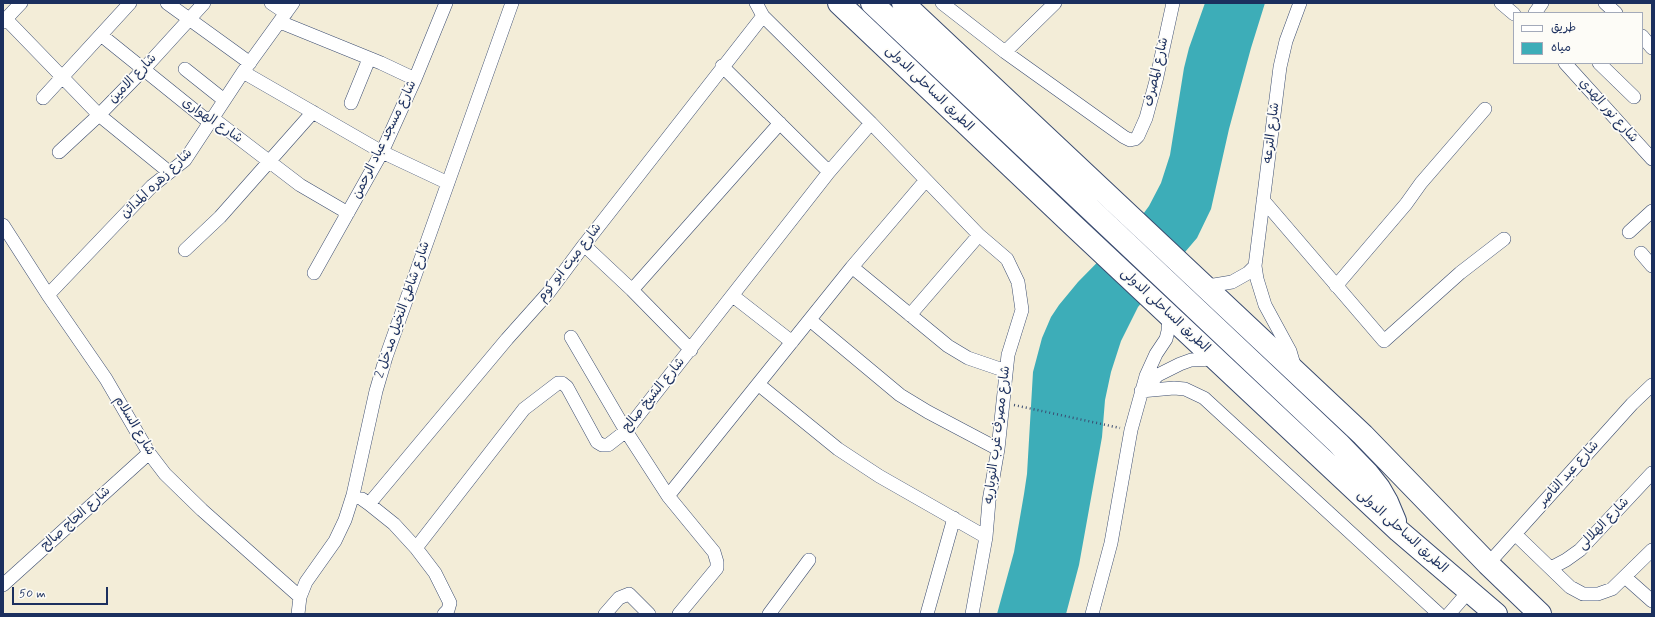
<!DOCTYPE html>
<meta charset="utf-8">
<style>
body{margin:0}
#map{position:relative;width:1655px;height:617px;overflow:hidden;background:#f3edd8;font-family:Mynerve,"Playpen Sans Arabic",sans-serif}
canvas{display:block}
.frame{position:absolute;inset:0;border:4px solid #1b2f5e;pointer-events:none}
.legend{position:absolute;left:1513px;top:12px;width:130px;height:52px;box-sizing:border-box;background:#fdfcf7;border:1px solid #a3aaba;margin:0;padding:5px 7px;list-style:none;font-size:12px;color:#1b2f5e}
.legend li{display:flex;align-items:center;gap:8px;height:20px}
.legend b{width:20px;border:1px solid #a3aaba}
.scale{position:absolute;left:12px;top:587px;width:96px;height:18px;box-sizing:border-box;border:2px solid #1b2f5e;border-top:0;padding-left:5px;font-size:12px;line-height:14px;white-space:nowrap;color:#1b2f5e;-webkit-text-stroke:3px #fdfcf7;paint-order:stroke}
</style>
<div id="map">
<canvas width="1655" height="617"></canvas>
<div class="frame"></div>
<ul class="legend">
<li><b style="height:5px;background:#fff"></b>طريق</li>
<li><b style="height:11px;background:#3dadb8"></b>مياه</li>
</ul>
<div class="scale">50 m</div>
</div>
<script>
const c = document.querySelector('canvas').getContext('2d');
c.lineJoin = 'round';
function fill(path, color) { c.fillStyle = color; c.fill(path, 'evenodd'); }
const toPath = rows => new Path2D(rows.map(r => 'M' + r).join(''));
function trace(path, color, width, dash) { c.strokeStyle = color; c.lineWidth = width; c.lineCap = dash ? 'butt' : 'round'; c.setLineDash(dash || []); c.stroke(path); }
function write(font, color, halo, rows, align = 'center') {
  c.font = font + ' Mynerve,"Playpen Sans Arabic",sans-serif'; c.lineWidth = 3.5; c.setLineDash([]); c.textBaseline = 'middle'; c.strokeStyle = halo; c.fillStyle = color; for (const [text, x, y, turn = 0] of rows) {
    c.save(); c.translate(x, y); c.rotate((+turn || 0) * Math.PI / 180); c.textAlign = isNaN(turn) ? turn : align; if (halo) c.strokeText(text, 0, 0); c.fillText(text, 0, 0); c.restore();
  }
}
fill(toPath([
 [1205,3,1265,3,1251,48,1229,129,1211,209,1197,238,1138,307,1121,341,1111,372,1105,400,1102,437,1079,565,1066,614,997,614,1014,552,1024,494,1027,474,1033,372,1042,338,1051,317,1059,305,1078,282,1138,221,1149,206,1161,183,1170,155,1184,68,1189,48]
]), '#3dadb8');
const street = toPath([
 [167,3,250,63],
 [271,3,286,13],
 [756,3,763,16,871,123,979,235,1007,259,1018,282,1022,310,1008,355,998,449,989,501,986,537,972,614],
 [942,3,1005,52,1124,137,1130,140,1135,139,1138,136,1146,118,1156,81,1173,3],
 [1501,3,1514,14],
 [1605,3,1616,13],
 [1535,13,1542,3],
 [6,19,99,115,169,172],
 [3,22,21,3],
 [280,22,381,63,415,79],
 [101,35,204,118,215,120,300,185,348,213],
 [1642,36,1652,48],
 [1005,52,1055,3],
 [1565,63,1652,159],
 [1599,63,1634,97],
 [722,66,829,172],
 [185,69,224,100],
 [243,72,382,152,448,183],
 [43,98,130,3],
 [351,103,369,59],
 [59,152,99,115,143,70,204,3],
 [1263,200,1384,341,1460,273,1504,239],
 [3,225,48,295,106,379,149,453,165,474,202,510,300,597],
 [1629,232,1652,211],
 [584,245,632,290,691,350],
 [185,250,220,217,313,112],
 [1641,253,1652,266],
 [852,267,948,346,968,358,1006,371],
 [314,273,382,152,415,79,446,3],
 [1205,285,1214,285,1232,282,1248,273,1255,266],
 [1336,286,1406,204,1421,183,1485,109],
 [632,290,780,123],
 [48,295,152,186,185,160,243,72,293,3],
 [733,296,792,342],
 [910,315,979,235],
 [810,320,900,395,928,412,998,449],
 [571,337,626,431,668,496,714,552,717,562,717,568,679,614],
 [1295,368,1290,351,1265,305,1257,279,1255,266,1280,67,1286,41,1300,3],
 [758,384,838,449,879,476,986,537],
 [1143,390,1158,375,1180,364,1191,360,1216,359],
 [1141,391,1174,388,1185,389,1204,398,1439,614],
 [668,496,852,267,926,180],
 [362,499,369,504,394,524,416,548,435,573,450,603,448,610,444,614],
 [369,504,507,339,549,292,584,245,763,16],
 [1515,534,1570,587,1583,594,1598,594,1612,589,1652,550],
 [416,548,524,409,558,383,562,383,567,387,597,442,602,445,608,445,626,431,829,172,871,123],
 [1488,564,1632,404,1652,385],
 [1551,568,1566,560,1580,550,1652,473],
 [1625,577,1652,601],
 [3,585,149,453],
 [298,614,300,597,306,582,335,541,345,520,353,495,376,391,386,357,512,3],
 [605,614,619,598,629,594,649,614],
 [769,614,809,560],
 [927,614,954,518],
 [1092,614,1111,543,1131,430,1146,376,1156,354,1166,339,1168,331,1169,315],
 [1449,614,1469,591]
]);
const highway = toPath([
 [839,3,1075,227,1399,531,1496,614],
 [872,3,1338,443,1368,474,1379,488,1387,502,1395,521],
 [903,3,1363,435,1488,564,1540,614]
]);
trace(street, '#3b4c70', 14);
trace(highway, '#3b4c70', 24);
trace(toPath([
 [1014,405,1120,428]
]), '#3b4c70', 2.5, [1, 3]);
trace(street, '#fff', 13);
trace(highway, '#fff', 22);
write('13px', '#1b2f5e', '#fdfcf7', [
 ["شارع المصرف",1157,72,-77],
 ["شارع الامين",133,79,-46],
 ["الطريق الساحلى الدولى",929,89,44],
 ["شارع نور الهدي",1608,111,48],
 ["شارع الهوارى",212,121,34],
 ["شارع الترعه",1272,133,-83],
 ["شارع مسجد عباد الرحمن",385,140,-64],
 ["شارع زهره المدائن",157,184,-44],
 ["شارع ميت ابو كوم",570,263,-52],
 ["شارع شاطئ النخيل مدخل 2",403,310,-71],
 ["الطريق الساحلى الدولى",1165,311,43],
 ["شارع الشيخ صالح",654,395,-51],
 ["شارع السلام",134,426,59],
 ["شارع مصرف غرب النوباريه",998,435,-83],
 ["شارع عبد الناصر",1569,474,-48],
 ["شارع الحاج صالح",76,519,-42],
 ["شارع الهلالى",1604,524,-46],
 ["الطريق الساحلى الدولى",1402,532,42]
]);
</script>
